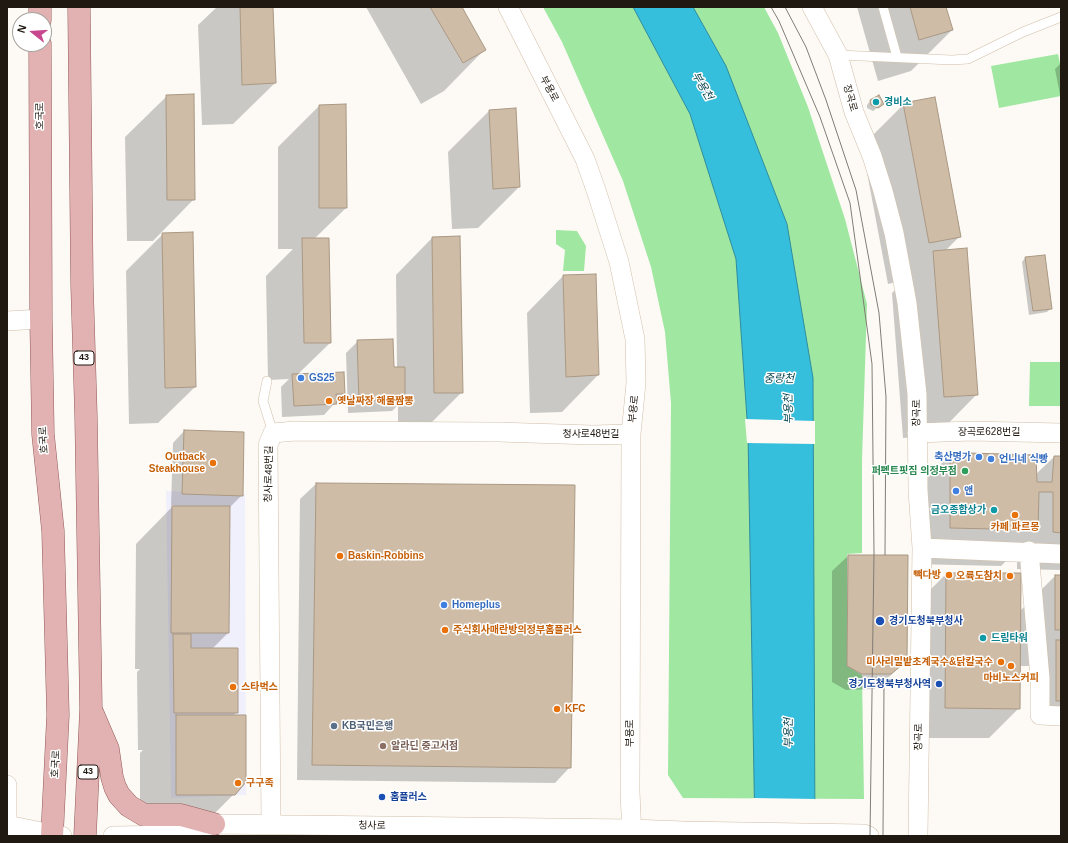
<!DOCTYPE html>
<meta charset="utf-8">
<style>
body{margin:0}
#map{position:relative;width:1068px;height:843px;overflow:hidden;background:#fdfaf5;font-family:Arial,sans-serif}
canvas{display:block}
.frame{position:absolute;inset:0;border:8px solid #201911;pointer-events:none}
.north{position:absolute;left:12px;top:12px;width:40px;height:40px;box-sizing:border-box;background:#fff;border:1px solid #a6a3a0;border-radius:50%;rotate:287deg;font-size:11px;font-weight:700;line-height:16px;text-align:center;color:#201911}
.north::after{content:'';display:block;margin:auto;width:14px;height:18px;background:#c9478e;clip-path:polygon(50% 0,100% 100%,50% 72%,0 100%)}
</style>
<div id="map">
<canvas width="1068" height="843"></canvas>
<div class="frame"></div>
<div class="north">N</div>
</div>
<script>
const c = document.querySelector('canvas').getContext('2d');
c.lineJoin = 'round';
function fill(path, color) { c.fillStyle = color; c.fill(path, 'evenodd'); }
const toPath = rows => new Path2D(rows.map(r => 'M' + r).join(''));
function trace(path, color, width, dash) { c.strokeStyle = color; c.lineWidth = width; c.lineCap = dash ? 'butt' : 'round'; c.setLineDash(dash || []); c.stroke(path); }
function write(font, color, halo, rows, align = 'center') {
  c.font = font + ' Arial,"Noto Sans KR",sans-serif'; c.lineWidth = 3; c.setLineDash([]); c.textBaseline = 'middle'; c.strokeStyle = halo; c.fillStyle = color; for (const [text, x, y, turn = 0] of rows) {
    c.save(); c.translate(x, y); c.rotate((+turn || 0) * Math.PI / 180); c.textAlign = isNaN(turn) ? turn : align; if (halo) c.strokeText(text, 0, 0); c.fillText(text, 0, 0); c.restore();
  }
}
fill(toPath([
 [166,491,245,494,246,795,171,798]
]), '#f0effc');
fill(toPath([
 [543,7,764,7,778,33,808,107,845,219,867,304,862,460,862,553,847,554,847,666,862,675,864,799,683,798,668,775,671,403,665,332,651,267,623,181,562,42],
 [1058,54,1061,68,1061,96,999,108,991,66],
 [556,230,577,231,586,246,584,271,563,271,565,250,556,244],
 [1030,362,1061,362,1061,406,1029,406]
]), '#a0e7a1');
const water = toPath([
 [633,7,693,7,726,66,787,224,813,378,815,836,755,836,748,433,736,259,690,114,633,7]
]);
fill(water, '#35bfdd');
trace(water, '#2f8da0', 1);
fill(toPath([
 [745,419,815,421,815,444,747,443],
 [753,798,817,799,817,836,753,836]
]), '#fdfaf5');
fill(toPath([
 [217,7,272,7,275,83,233,124,202,125,198,25],
 [366,7,461,7,485,49,444,91,421,104],
 [857,7,945,7,952,30,911,71,878,81],
 [1061,63,1061,100,1055,69],
 [167,96,194,199,153,241,127,241,125,137],
 [870,101,882,104,873,111,867,108,867,105],
 [904,104,959,237,945,251,977,394,936,436,903,438,892,293,905,280,888,284,862,146],
 [319,106,346,208,314,239,330,343,297,375,344,393,324,415,282,417,281,387,289,379,268,380,266,276,293,249,278,249,278,147],
 [489,111,519,187,478,228,452,229,448,152],
 [163,234,195,387,158,423,129,424,126,271],
 [432,238,462,392,425,429,398,430,398,405,392,411,348,413,346,353,358,341,393,368,397,368,396,275],
 [1025,258,1051,308,1047,312,1029,315,1022,262],
 [563,276,598,375,562,412,530,413,527,313],
 [184,431,242,495,230,507,228,633,212,649,237,712,233,716,234,794,197,831,140,831,140,753,143,750,138,750,137,672,140,669,135,669,136,544,174,505,171,505,173,443],
 [950,455,1035,475,1054,457,1061,457,1061,570,1017,569,1017,550,1001,566,913,564,914,491],
 [316,484,570,767,555,783,297,780,300,499],
 [848,556,906,660,890,676,874,689,846,690,832,682,832,571],
 [946,574,1020,574,1020,611,1055,576,1061,576,1061,716,1041,716,1041,666,1019,666,1019,708,989,738,915,738,916,604]
]), '#0003');
const building = toPath([
 [240,7,273,7,276,83,242,85,240,7],
 [430,7,462,7,486,50,463,63,430,7],
 [910,7,946,7,953,30,919,40,910,7],
 [194,94,195,200,167,200,166,95,194,94],
 [879,95,884,104,878,108,871,105,870,100,879,95],
 [935,97,961,237,929,243,903,103,935,97],
 [346,104,347,208,319,208,319,105,346,104],
 [516,108,520,187,493,189,489,110,516,108],
 [193,232,196,387,165,388,162,233,193,232],
 [460,236,463,393,434,393,432,237,460,236],
 [302,238,329,238,331,343,304,343,302,238],
 [967,248,978,395,944,397,933,251,967,248],
 [1045,255,1052,309,1033,311,1025,257,1045,255],
 [596,274,599,375,566,377,563,275,596,274],
 [393,339,394,367,405,367,405,400,359,401,357,340,393,339],
 [344,372,345,394,336,394,337,404,294,406,292,374,344,372],
 [184,430,244,432,243,496,182,494,184,430],
 [969,453,1036,455,1037,482,1052,482,1054,456,1061,456,1061,533,1053,532,1053,492,1039,492,1038,530,950,528,950,454,969,453],
 [316,483,575,485,571,768,312,765,316,483],
 [172,506,230,506,229,633,171,633,172,506],
 [848,555,908,555,907,661,891,674,862,674,847,666,848,555],
 [946,573,1021,573,1020,709,945,708,946,573],
 [1055,575,1061,575,1061,630,1055,630,1055,575],
 [173,634,191,634,191,648,238,648,238,713,174,713,173,634],
 [1056,640,1061,640,1061,701,1056,701,1056,640],
 [176,715,246,715,246,782,235,795,176,795,176,715]
]);
fill(building, '#cebca7');
trace(building, '#a99883', 1);
const service = toPath([
 [883,7,897,57],
 [838,55,952,60,968,59,1023,32,1061,17],
 [267,381,263,401,273,433]
]);
const minor = toPath([
 [508,7,585,159,597,193,619,262,635,339,636,383,631,434,630,792,632,836],
 [812,7,838,55,854,112,872,156,883,191,894,233,907,303,917,394,918,490,922,548,918,836],
 [7,321,41,319],
 [917,433,971,431,1061,433],
 [922,548,1061,554],
 [1029,551,1040,678,1040,715,1061,716],
 [7,785,7,831],
 [7,825,62,836],
 [271,825,268,445,273,433,295,431,498,432,592,435,631,434],
 [113,836,180,835,214,824,632,829,683,831,864,834,869,836]
]);
const primary = toPath([
 [40,7,40,20],
 [79,7,82,285,86,416,91,709,85,836],
 [40,44,41,319,43,434,53,531,58,715,52,836],
 [93,714,108,749,112,777,115,787,119,795,129,806,144,815,181,815,214,824]
]);
trace(service, '#d0bea8', 10);
trace(minor, '#d0bea8', 20);
trace(primary, '#925a58', 23);
trace(service, '#fff', 9);
trace(minor, '#fff', 19);
trace(primary, '#e2b1b2', 22);
trace(toPath([
 [771,7,779,21,820,117,850,203,872,364,874,553,870,836],
 [785,7,806,47,826,100,856,190,879,313,886,397,885,555],
 [883,836,884,686]
]), '#817c75', 1);
for (const [x, y, r, color] of [
 [876,102,4,"#0f9aa8"],
 [301,378,4,"#3f7fe0"],
 [329,401,4,"#e8710a"],
 [979,457,4,"#3f7fe0"],
 [991,459,4,"#3f7fe0"],
 [213,463,4,"#e8710a"],
 [965,471,4,"#2e9e5b"],
 [956,491,4,"#3f7fe0"],
 [994,510,4,"#0f9aa8"],
 [1015,515,4,"#e8710a"],
 [340,556,4,"#e8710a"],
 [949,575,4,"#e8710a"],
 [1010,576,4,"#e8710a"],
 [444,605,4,"#3f7fe0"],
 [880,621,5,"#1a4fb4"],
 [445,630,4,"#e8710a"],
 [983,638,4,"#0f9aa8"],
 [1001,662,4,"#e8710a"],
 [1011,666,4,"#e8710a"],
 [939,684,4,"#1a4fb4"],
 [233,687,4,"#e8710a"],
 [557,709,4,"#e8710a"],
 [334,726,4,"#5c6f8a"],
 [383,746,4,"#8d6e63"],
 [238,783,4,"#e8710a"],
 [382,797,4,"#1a4fb4"]
]) { const dot = new Path2D(); dot.arc(x, y, r, 0, 2 * Math.PI); c.fillStyle = color; c.fill(dot); trace(dot, '#fff', 1.5); }
for (const [x, y, w] of [
 [84,358,20],
 [88,772,20]
]) { const box = new Path2D(); box.roundRect(x - w / 2, y - 7, w, 14, 3); c.fillStyle = '#fff'; c.fill(box); trace(box, '#201911', 1); }
write('bold 9px', '#201911', null, [
 ["43",84,358],
 ["43",88,772]
]);
write('10px', '#201911', '#fff', [
 ["부용로",549,89,62],
 ["장곡로",850,98,74],
 ["호국로",40,116,-90],
 ["부용로",634,409,-84],
 ["장곡로",917,413,-89],
 ["장곡로628번길",989,432],
 ["청사로48번길",591,434],
 ["호국로",44,440,-94],
 ["청사로48번길",269,474,-89],
 ["부용로",630,733,-90],
 ["장곡로",919,737,-89],
 ["호국로",56,764,-87],
 ["청사로",372,826,1]
]);
write('bold 10px', '#0d838f', '#fff', [
 ["경비소",884,102],
 ["금오종합상가",986,510,"right"],
 ["드림타워",991,638]
], 'left');
write('bold 10px', '#366cbe', '#fff', [
 ["GS25",309,378],
 ["축산명가",971,457,"right"],
 ["언니네 식빵",999,459],
 ["앤",964,491],
 ["Homeplus",452,605]
], 'left');
write('bold 10px', '#c56008', '#fff', [
 ["옛날짜장 해물짬뽕",337,401],
 ["Outback",205,457,"right"],
 ["Steakhouse",205,469,"right"],
 ["카페 파르몽",1015,527,"center"],
 ["Baskin-Robbins",348,556],
 ["빽다방",941,575,"right"],
 ["오륙도참치",1002,576,"right"],
 ["주식회사매란방의정부홈플러스",453,630],
 ["미사리밀밭초계국수&닭칼국수",993,662,"right"],
 ["마비노스커피",1011,678,"center"],
 ["스타벅스",241,687],
 ["KFC",565,709],
 ["구구족",246,783]
], 'left');
write('bold 10px', '#27864d', '#fff', [
 ["퍼펙트핏짐 의정부점",957,471]
], 'right');
write('bold 10px', '#164399', '#fff', [
 ["경기도청북부청사",889,621],
 ["경기도청북부청사역",931,684,"right"],
 ["홈플러스",390,797]
], 'left');
write('bold 10px', '#4e5e75', '#fff', [
 ["KB국민은행",342,726]
], 'left');
write('bold 10px', '#785e54', '#fff', [
 ["알라딘 중고서점",391,746]
], 'left');
write('italic 11px', '#094552', '#fff', [
 ["부용천",702,86,60],
 ["중랑천",779,379],
 ["부용천",789,409,-92],
 ["부용천",789,733,-90]
]);
</script>
